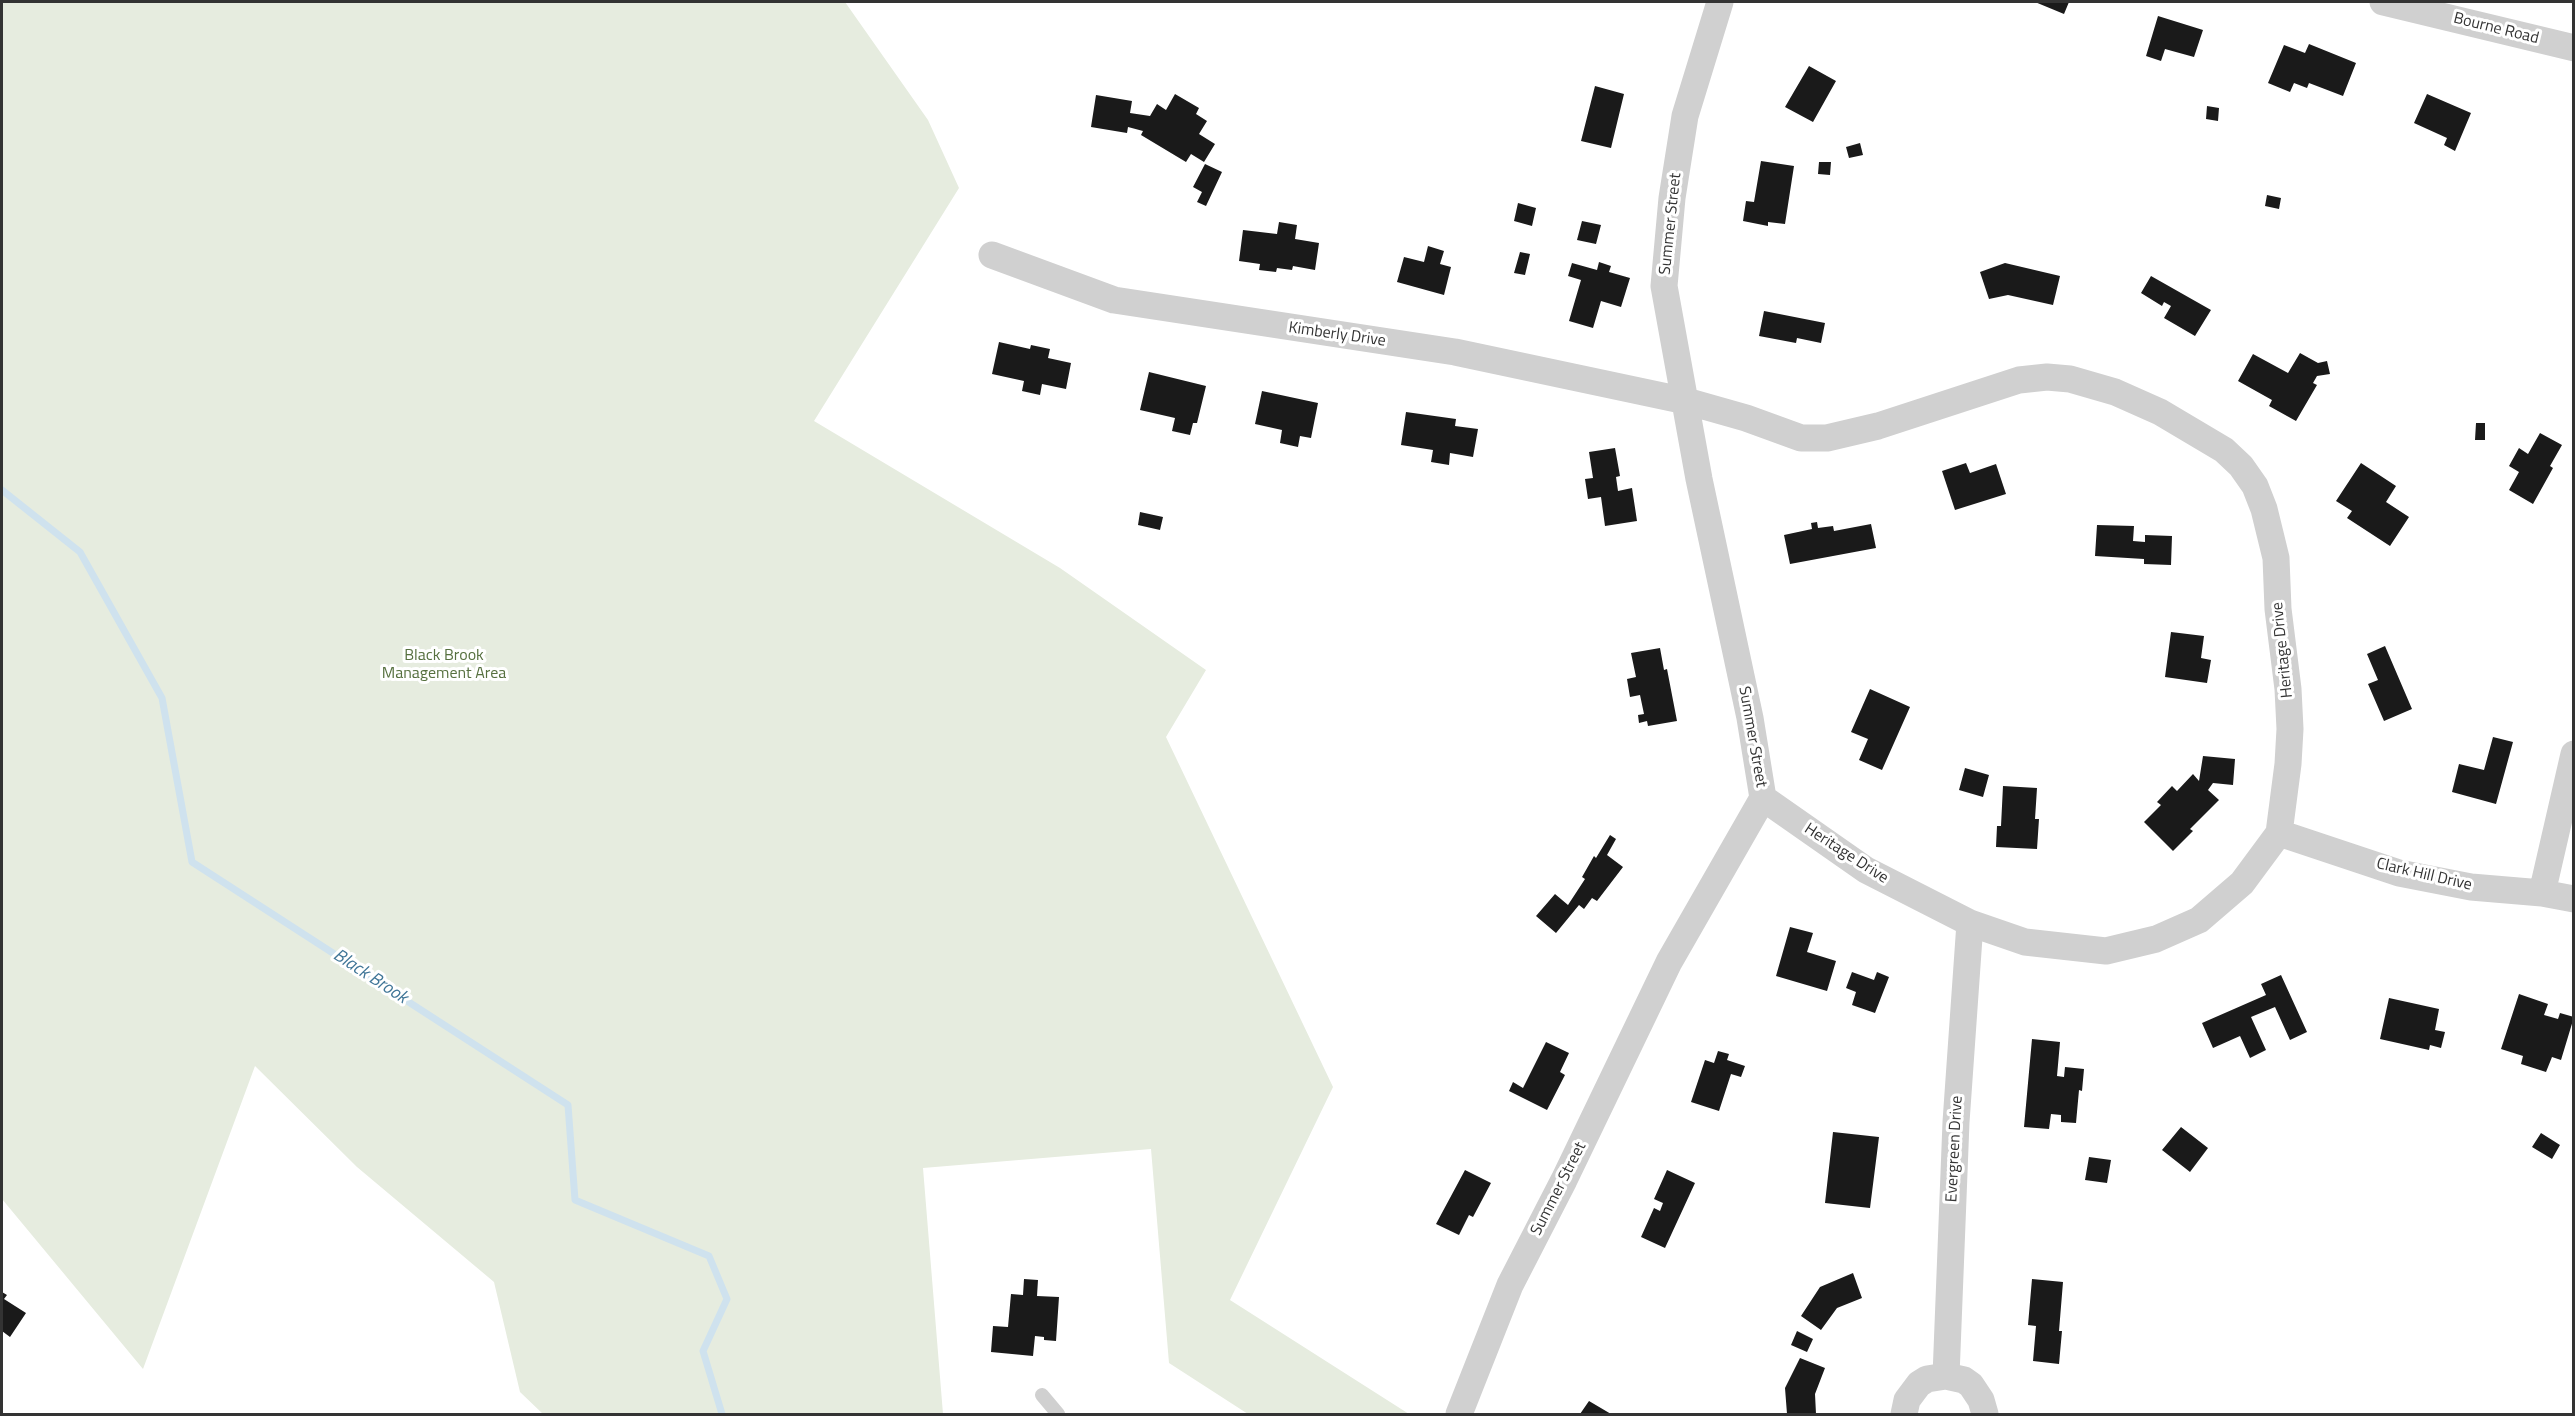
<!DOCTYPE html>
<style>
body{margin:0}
#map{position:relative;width:2575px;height:1416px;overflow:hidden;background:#fff;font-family:"Titillium Web",sans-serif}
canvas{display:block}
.frame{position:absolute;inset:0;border:3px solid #333;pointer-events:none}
</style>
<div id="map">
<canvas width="2575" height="1416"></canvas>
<div class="frame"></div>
</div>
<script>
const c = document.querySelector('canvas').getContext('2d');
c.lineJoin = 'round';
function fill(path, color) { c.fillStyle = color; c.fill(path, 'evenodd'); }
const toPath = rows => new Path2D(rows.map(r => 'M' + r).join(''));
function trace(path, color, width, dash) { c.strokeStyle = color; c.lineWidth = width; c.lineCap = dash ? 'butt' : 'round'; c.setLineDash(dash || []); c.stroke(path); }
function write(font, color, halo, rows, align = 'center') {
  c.font = font + ' "Titillium Web",sans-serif'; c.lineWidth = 6; c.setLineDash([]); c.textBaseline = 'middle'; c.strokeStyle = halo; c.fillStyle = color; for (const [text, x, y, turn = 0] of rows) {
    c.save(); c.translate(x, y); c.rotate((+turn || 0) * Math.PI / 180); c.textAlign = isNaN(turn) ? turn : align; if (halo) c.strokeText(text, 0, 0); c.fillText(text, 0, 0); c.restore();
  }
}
fill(toPath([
 [2,2,845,2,928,120,959,188,814,421,1060,568,1206,670,1166,737,1333,1087,1230,1300,1409,1414,1248,1414,1169,1363,1151,1149,923,1168,943,1414,543,1414,520,1392,494,1282,357,1167,255,1066,143,1369,2,1199]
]), '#e6ecdf');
trace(toPath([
 [2,490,80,552,162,698,192,862,568,1105,575,1200,709,1256,727,1299,703,1351,722,1414]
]), '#cfe2ee', 7);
fill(toPath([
 [2035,2,2069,2,2064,14],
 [2158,16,2203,30,2194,57,2165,49,2161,61,2146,56],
 [2309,44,2356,63,2343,96,2309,83,2307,88,2294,83,2290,92,2268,83,2284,45,2305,53],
 [1809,66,1836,81,1813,122,1785,107],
 [1595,86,1624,94,1611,148,1581,141],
 [1175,94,1199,108,1196,114,1207,121,1199,134,1215,144,1204,162,1191,154,1186,162,1141,135,1143,131,1128,127,1127,133,1091,127,1096,95,1132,101,1130,113,1150,116,1157,104,1166,110],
 [2427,94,2471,113,2455,151,2444,145,2447,138,2414,123],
 [2207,106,2219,108,2218,121,2206,119],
 [1860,143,1863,155,1849,158,1846,147],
 [1761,161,1794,166,1785,224,1768,222,1768,226,1743,221,1746,201,1754,202],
 [1819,162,1831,162,1830,175,1818,174],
 [1205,164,1222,172,1206,206,1197,202,1202,192,1193,187],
 [2267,195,2281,198,2279,209,2265,206],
 [1518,203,1536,208,1532,226,1514,221],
 [1582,221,1601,225,1596,244,1577,240],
 [1279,222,1297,225,1295,239,1319,243,1315,270,1293,266,1292,270,1277,268,1276,272,1259,270,1260,264,1239,261,1243,230,1277,234],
 [1428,246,1444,251,1440,264,1451,267,1444,295,1397,282,1404,257,1424,262],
 [1520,252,1530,254,1525,275,1514,273],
 [1599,262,1611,266,1609,272,1630,278,1621,307,1601,301,1593,328,1569,321,1581,280,1568,276,1572,263,1597,270],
 [2005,263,2060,276,2053,305,2008,295,1989,299,1980,272],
 [2151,276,2211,310,2195,336,2164,318,2171,306,2164,302,2162,306,2141,293],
 [1764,311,1825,323,1821,343,1797,338,1796,343,1759,336],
 [999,342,1030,349,1031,345,1050,349,1048,358,1071,363,1066,389,1042,384,1040,395,1022,391,1024,381,992,374],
 [2300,353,2318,363,2327,361,2330,374,2317,376,2313,383,2317,385,2296,421,2269,406,2272,400,2238,381,2253,354,2288,373],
 [1149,372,1206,386,1197,423,1193,423,1190,435,1172,431,1175,418,1140,410],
 [1262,391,1318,403,1311,438,1300,436,1298,447,1280,443,1282,430,1255,424],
 [1406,412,1456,419,1455,426,1478,429,1473,457,1450,453,1449,465,1431,462,1433,450,1401,445],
 [2476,423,2485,423,2485,440,2475,440],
 [2540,433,2562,445,2550,466,2553,468,2533,504,2509,490,2519,472,2509,466,2519,448,2528,454],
 [1615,448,1620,476,1616,477,1618,491,1632,488,1637,521,1605,526,1601,497,1588,499,1585,479,1593,478,1589,452],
 [1966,463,1970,473,1996,464,2006,494,1955,510,1942,471],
 [2361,463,2396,486,2386,502,2409,517,2390,546,2347,518,2352,511,2336,501],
 [1140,512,1163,517,1160,530,1138,525],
 [1817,522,1818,528,1833,526,1834,531,1871,524,1876,548,1790,564,1784,535,1812,529,1811,523],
 [2097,525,2134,526,2133,541,2145,542,2145,535,2172,536,2171,565,2144,564,2144,559,2095,556],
 [2171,632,2204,636,2201,658,2211,660,2207,683,2165,677],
 [2385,646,2412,709,2384,721,2368,684,2378,680,2367,654],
 [1660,648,1664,670,1667,669,1677,721,1648,726,1647,721,1639,723,1638,715,1644,714,1640,695,1630,697,1627,679,1636,677,1631,653],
 [1870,689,1910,707,1882,770,1859,760,1868,739,1851,732],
 [2493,737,2513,742,2496,804,2452,792,2459,764,2484,770],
 [2203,756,2235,759,2233,785,2213,783,2208,790,2219,800,2190,829,2193,831,2173,851,2144,822,2161,805,2157,802,2172,786,2177,791,2193,774,2199,781],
 [1965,768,1989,775,1983,797,1959,790],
 [2003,786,2037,788,2035,819,2039,819,2037,849,1996,847,1997,826,2001,826],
 [1610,835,1616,839,1607,855,1623,867,1597,901,1592,898,1584,909,1579,905,1556,933,1536,916,1555,894,1568,905,1585,879,1582,877,1594,856,1596,858],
 [1790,927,1813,933,1807,952,1836,961,1827,991,1776,976],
 [1852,972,1874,980,1877,972,1889,977,1875,1013,1852,1005,1856,992,1846,988],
 [2281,975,2307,1032,2290,1040,2275,1007,2251,1017,2266,1050,2250,1058,2240,1036,2213,1048,2202,1023,2266,995,2261,984],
 [2519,994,2548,1004,2544,1015,2558,1019,2560,1013,2574,1017,2561,1060,2552,1057,2546,1072,2521,1064,2523,1056,2501,1049],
 [2389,998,2439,1009,2435,1030,2445,1032,2441,1048,2430,1045,2429,1050,2380,1039],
 [2032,1039,2060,1042,2057,1076,2064,1077,2065,1067,2084,1069,2082,1091,2079,1090,2076,1123,2061,1122,2061,1115,2051,1114,2049,1129,2024,1127],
 [1546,1042,1569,1053,1560,1072,1565,1075,1547,1110,1509,1091,1513,1082,1523,1088],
 [1718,1051,1729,1054,1727,1060,1745,1066,1741,1077,1731,1074,1719,1111,1691,1102,1705,1060,1714,1063],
 [2181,1127,2208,1148,2190,1172,2162,1150],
 [1833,1132,1879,1137,1870,1208,1825,1203],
 [2541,1133,2560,1145,2552,1159,2532,1147],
 [2089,1157,2111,1160,2107,1183,2085,1180],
 [1465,1170,1491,1183,1473,1217,1469,1215,1459,1235,1436,1224],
 [1667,1170,1695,1183,1665,1248,1641,1237,1654,1208,1660,1211,1663,1203,1654,1199],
 [1853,1273,1862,1298,1837,1308,1821,1330,1801,1316,1820,1287],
 [1024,1279,1038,1280,1037,1296,1059,1297,1056,1341,1044,1340,1044,1337,1035,1336,1033,1356,991,1352,993,1326,1008,1327,1011,1294,1023,1295],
 [2032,1279,2063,1282,2059,1331,2062,1331,2059,1364,2033,1361,2036,1326,2028,1325],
 [2,1292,7,1295,4,1299,26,1313,10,1337,2,1331],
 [1797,1331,1813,1339,1807,1352,1791,1345],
 [1800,1358,1825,1368,1815,1394,1816,1414,1787,1414,1785,1388],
 [1589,1401,1611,1414,1580,1414]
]), '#1a1a1a');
trace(toPath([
 [1042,1395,1058,1414]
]), '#d0d0d0', 14);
trace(toPath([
 [2383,2,2574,48],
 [992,255,1114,300,1455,352,1686,401,1746,418,1801,438,1827,438,1878,426,2019,380,2047,377,2070,379,2115,392,2160,412,2224,450,2241,466,2255,486,2264,509,2276,558,2278,609,2288,689,2290,729,2288,764,2279,833,2242,883,2199,920,2156,939,2106,951,2025,942,1970,923,1866,870,1763,798],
 [2279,833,2399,873,2471,887,2542,893,2574,899],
 [2542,893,2574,754],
 [1946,1376,1956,1122,1970,923],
 [1459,1414,1510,1285,1564,1180,1669,962,1763,798,1750,718,1699,479,1664,286,1672,198,1685,116,1720,2],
 [1904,1414,1907,1400,1919,1384,1927,1379,1946,1376,1964,1380,1971,1385,1981,1400,1985,1414]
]), '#d0d0d0', 27);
write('16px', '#333', '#fff', [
 ["Bourne Road",2496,29,14],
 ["Summer Street",1671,224,-84],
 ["Kimberly Drive",1337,335,8],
 ["Heritage Drive",2283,650,-96],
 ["Summer Street",1752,737,80],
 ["Heritage Drive",1846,854,33],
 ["Clark Hill Drive",2424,875,13],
 ["Evergreen Drive",1955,1149,-87],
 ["Summer Street",1559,1189,-63]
]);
write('16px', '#56703f', '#fff', [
 ["Black Brook",444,656],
 ["Management Area",444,674]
]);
write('italic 18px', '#3f7597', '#fff', [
 ["Black Brook",370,977,33]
]);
</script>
